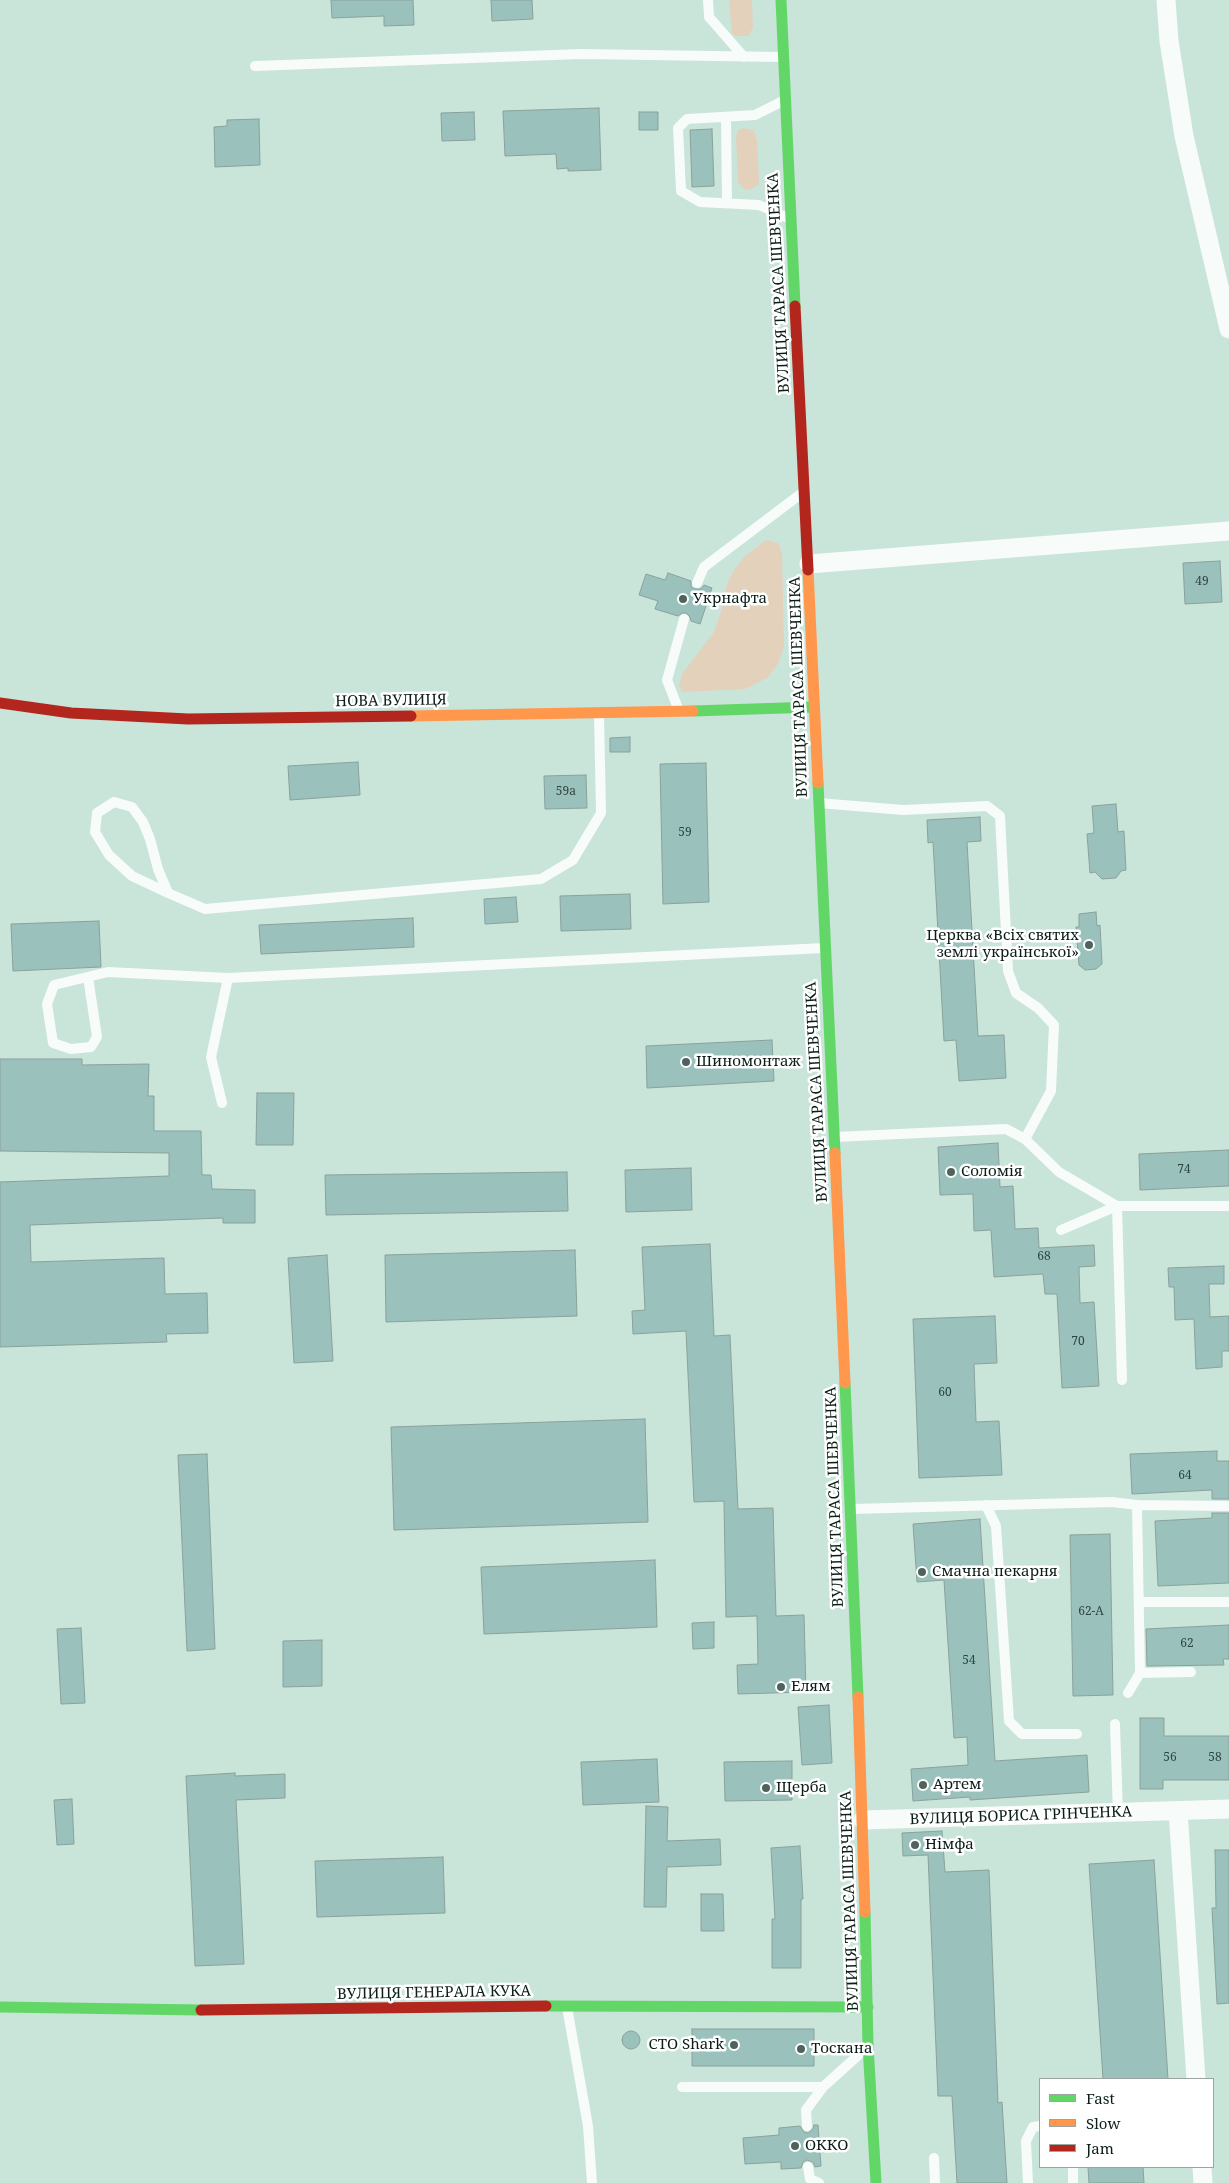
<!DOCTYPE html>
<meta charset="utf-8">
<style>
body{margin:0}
#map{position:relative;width:1229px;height:2183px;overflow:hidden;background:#c9e4d9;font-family:"Noto Serif",serif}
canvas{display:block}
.legend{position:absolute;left:1039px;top:2078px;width:175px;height:90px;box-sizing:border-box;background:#fff;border:1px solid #9da5a2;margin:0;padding:6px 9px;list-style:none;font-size:15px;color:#0a1d17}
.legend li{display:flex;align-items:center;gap:10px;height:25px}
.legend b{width:25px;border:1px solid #9da5a2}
</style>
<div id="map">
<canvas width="1229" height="2183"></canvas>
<ul class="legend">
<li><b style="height:6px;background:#63d668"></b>Fast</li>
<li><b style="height:6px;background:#ff974d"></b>Slow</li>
<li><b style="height:6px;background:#b3261e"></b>Jam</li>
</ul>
</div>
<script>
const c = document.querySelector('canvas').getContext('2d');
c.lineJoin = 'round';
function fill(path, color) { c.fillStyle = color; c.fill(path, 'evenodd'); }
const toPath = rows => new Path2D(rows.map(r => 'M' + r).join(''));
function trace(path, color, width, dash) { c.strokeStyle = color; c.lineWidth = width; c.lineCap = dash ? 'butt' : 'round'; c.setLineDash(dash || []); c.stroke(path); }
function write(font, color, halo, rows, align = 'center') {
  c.font = font + ' "Noto Serif",serif'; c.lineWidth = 5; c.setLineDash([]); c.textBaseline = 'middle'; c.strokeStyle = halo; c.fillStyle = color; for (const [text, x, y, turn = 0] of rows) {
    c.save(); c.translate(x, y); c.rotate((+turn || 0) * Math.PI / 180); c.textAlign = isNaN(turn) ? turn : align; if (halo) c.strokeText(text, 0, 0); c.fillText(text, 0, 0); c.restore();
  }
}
fill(toPath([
 [729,0,752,0,753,28,748,36,736,36,732,33],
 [743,128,753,130,757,139,759,181,758,185,750,190,744,189,738,182,736,137,738,130],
 [766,540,778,543,782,552,784,646,778,664,767,678,745,689,682,692,679,686,682,674,714,632,721,612,727,584,734,570,745,556]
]), '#e4d1bc');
const building = toPath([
 [331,0,413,0,414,25,384,26,384,16,332,18,331,0],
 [491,0,532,0,533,19,492,21,491,0],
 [599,108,601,170,568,171,568,168,557,169,556,154,505,156,503,111,599,108],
 [474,112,475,140,442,141,441,113,474,112],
 [639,112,658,112,658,130,639,130,639,112],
 [259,119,260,165,215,167,214,127,227,126,227,120,259,119],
 [712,129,714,186,692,187,690,130,712,129],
 [1220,561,1222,602,1185,604,1183,563,1220,561],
 [668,573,691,581,691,587,695,589,701,589,704,585,712,588,700,624,691,621,690,617,686,613,682,613,678,616,655,609,658,601,639,595,646,574,665,580,668,573],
 [630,737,630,752,610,752,610,738,630,737],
 [358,762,360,795,290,800,288,766,358,762],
 [706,763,709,902,663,904,660,764,706,763],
 [586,775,587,808,545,809,544,776,586,775],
 [1116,804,1118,832,1124,831,1126,870,1121,871,1116,878,1102,879,1095,872,1090,873,1087,834,1094,833,1092,806,1116,804],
 [980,817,981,841,967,842,978,1036,1004,1035,1006,1078,959,1081,956,1040,944,1041,933,842,928,843,927,820,980,817],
 [630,894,631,929,561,931,560,896,630,894],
 [516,897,518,922,485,924,484,899,516,897],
 [1096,912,1097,926,1100,925,1102,964,1096,969,1085,970,1079,965,1076,927,1079,927,1079,914,1096,912],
 [413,918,414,947,261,954,259,925,413,918],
 [99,921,101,967,13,971,11,924,99,921],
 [772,1040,774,1081,647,1088,646,1046,772,1040],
 [0,1059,82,1059,82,1065,149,1064,148,1096,154,1096,154,1131,201,1131,202,1175,211,1175,212,1189,255,1190,255,1223,223,1223,223,1218,30,1225,31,1262,164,1258,165,1294,207,1293,208,1333,166,1334,167,1342,0,1347,0,1182,169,1176,169,1153,0,1151,0,1059],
 [257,1093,294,1093,293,1145,256,1145,257,1093],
 [998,1143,1000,1187,1013,1186,1015,1229,1038,1228,1039,1248,1094,1245,1095,1266,1079,1267,1080,1303,1094,1302,1099,1386,1062,1388,1057,1294,1045,1294,1043,1274,994,1277,991,1230,974,1231,973,1194,940,1195,938,1147,998,1143],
 [1229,1150,1229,1186,1140,1190,1139,1154,1229,1150],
 [691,1168,692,1210,626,1212,625,1170,691,1168],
 [567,1172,568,1211,326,1215,325,1175,567,1172],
 [710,1244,714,1336,730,1335,738,1509,773,1508,776,1616,804,1615,806,1692,738,1694,737,1665,758,1664,757,1616,726,1617,724,1501,694,1502,686,1331,633,1334,632,1311,645,1310,642,1247,710,1244],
 [575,1250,577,1316,386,1322,385,1255,575,1250],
 [327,1255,333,1361,294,1363,288,1258,327,1255],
 [1224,1266,1224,1284,1209,1284,1210,1317,1229,1316,1229,1351,1222,1351,1222,1367,1196,1369,1194,1319,1175,1320,1174,1287,1169,1287,1168,1268,1224,1266],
 [995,1316,997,1363,974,1364,976,1422,999,1421,1002,1475,919,1478,913,1319,995,1316],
 [645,1419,648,1522,394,1530,391,1427,645,1419],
 [1217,1451,1217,1461,1229,1461,1229,1499,1212,1499,1212,1490,1132,1494,1130,1454,1217,1451],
 [207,1454,215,1649,187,1651,178,1455,207,1454],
 [1212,1513,1229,1513,1229,1583,1158,1586,1155,1521,1212,1518,1212,1513],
 [980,1519,995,1761,1087,1755,1089,1792,970,1800,970,1797,913,1801,911,1769,968,1765,967,1737,954,1738,944,1580,917,1582,913,1524,980,1519],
 [1110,1534,1113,1695,1073,1696,1070,1535,1110,1534],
 [655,1560,657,1627,484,1634,481,1567,655,1560],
 [714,1622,714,1648,693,1649,692,1623,714,1622],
 [1229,1625,1229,1659,1223,1659,1224,1665,1147,1666,1146,1629,1229,1625],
 [81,1628,85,1703,61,1704,57,1629,81,1628],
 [322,1640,322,1686,283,1687,283,1641,322,1640],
 [829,1705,832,1763,802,1765,798,1707,829,1705],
 [1140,1718,1164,1718,1164,1736,1229,1736,1229,1780,1163,1780,1163,1789,1140,1789,1140,1718],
 [657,1759,659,1802,583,1805,581,1762,657,1759],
 [792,1761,792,1800,725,1801,724,1762,792,1761],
 [235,1773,235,1776,285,1774,285,1798,236,1800,244,1964,195,1966,186,1776,235,1773],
 [72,1799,74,1844,57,1845,54,1800,72,1799],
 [646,1806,668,1807,667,1841,720,1839,721,1865,667,1867,666,1907,644,1907,646,1806],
 [942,1831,945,1872,989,1870,998,2103,1002,2102,1007,2183,957,2183,952,2096,938,2096,928,1855,903,1856,902,1833,942,1831],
 [800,1846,803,1899,801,1899,801,1968,772,1968,772,1919,775,1919,771,1848,800,1846],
 [1215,1850,1229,1850,1229,2003,1217,2004,1212,1908,1216,1908,1215,1850],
 [443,1857,445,1913,317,1917,315,1861,443,1857],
 [1154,1860,1168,2079,1103,2079,1089,1864,1154,1860],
 [701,1894,723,1894,724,1931,701,1931,701,1894],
 [692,2029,814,2029,814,2066,692,2066,692,2029],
 '622 2040a9 9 0 1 1 18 0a9 9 0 1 1-18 0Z',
 [814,2125,818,2125,821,2166,815,2167,813,2162,807,2160,803,2162,801,2168,781,2169,781,2162,745,2164,743,2138,779,2135,779,2128,800,2126,804,2132,808,2133,813,2129,814,2125],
 [1088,2167,1143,2167,1144,2183,1089,2183,1088,2167]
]);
fill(building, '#9ac1bb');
trace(building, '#8ba19b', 1);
trace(toPath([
 [708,0,709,17,744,57],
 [255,66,581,54,782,57],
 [785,100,755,115,687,119,678,128,681,191,700,202,759,205,788,218],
 [726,117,727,203],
 [697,583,704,567,802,493],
 [679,711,667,680,684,619],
 [819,803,903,810,987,806,1000,816,1008,971,1016,993,1038,1008,1054,1025,1051,1091,1025,1139],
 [168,893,158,869,150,839,143,822,132,807,114,802,97,813,95,832,109,855,132,876,168,893,205,909,541,879,573,860,601,813,599,714],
 [88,977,97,1037,91,1047,71,1049,53,1043,47,1004,54,985,108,972,228,978,824,948],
 [222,1103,211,1057,228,978],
 [835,1137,1006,1129,1025,1139,1059,1172,1117,1206,1229,1206],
 [1061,1230,1117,1206,1122,1380],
 [986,1505,996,1526,1009,1721,1022,1734,1077,1734],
 [852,1509,1112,1502,1137,1505,1229,1506],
 [1139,1602,1229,1602],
 [1140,1673,1191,1672],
 [1128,1693,1140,1673,1137,1505],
 [1115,1724,1118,1814],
 [567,2007,588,2126,592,2183],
 [682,2087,823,2087],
 [807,2126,806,2110,823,2087,864,2050],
 [934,2158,935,2183],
 [808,2167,810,2179,819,2183],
 [1073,2167,1073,2183],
 [1028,2183,1026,2141,1033,2127,1040,2126]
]), '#f7fbf9', 10);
trace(toPath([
 [1166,0,1169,41,1184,136,1229,329],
 [809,564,1229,531],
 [1178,1811,1196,2079],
 [863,1820,1229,1809],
 [1202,2167,1203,2183]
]), '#f7fbf9', 19);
trace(toPath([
 [781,0,795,306],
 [693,711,814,707],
 [818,783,835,1153],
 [845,1383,858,1697],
 [865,1912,868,2045,876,2183],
 [546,2006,868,2007],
 [0,2007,201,2010]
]), '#63d668', 11);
trace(toPath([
 [808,570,818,783],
 [411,716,693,711],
 [835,1153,845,1383],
 [858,1697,865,1912]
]), '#ff974d', 11);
trace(toPath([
 [795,306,808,570],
 [0,703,71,713,188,719,411,716],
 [201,2010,546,2006]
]), '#b3261e', 11);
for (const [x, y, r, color] of [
 [683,599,5,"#4d635b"],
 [1089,945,5,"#4d635b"],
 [686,1062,5,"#4d635b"],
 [951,1172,5,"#4d635b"],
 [922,1572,5,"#4d635b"],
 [781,1687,5,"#4d635b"],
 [923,1785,5,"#4d635b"],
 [766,1788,5,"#4d635b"],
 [915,1845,5,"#4d635b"],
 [734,2045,5,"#4d635b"],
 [801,2049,5,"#4d635b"],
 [795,2146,5,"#4d635b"]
]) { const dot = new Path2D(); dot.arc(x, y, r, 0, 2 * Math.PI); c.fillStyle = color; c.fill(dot); trace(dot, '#fff', 2); }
write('12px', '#2e4640', null, [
 ["49",1202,582],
 ["59а",566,792],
 ["59",685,833],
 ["74",1184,1170],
 ["68",1044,1257],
 ["70",1078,1342],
 ["60",945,1393],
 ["64",1185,1476],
 ["62-А",1091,1612],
 ["62",1187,1644],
 ["54",969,1661],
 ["56",1170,1758],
 ["58",1215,1758]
]);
write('15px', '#0a1d17', '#fff', [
 ["ВУЛИЦЯ ТАРАСА ШЕВЧЕНКА",779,283,-93],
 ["ВУЛИЦЯ ТАРАСА ШЕВЧЕНКА",799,687,-92],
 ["НОВА ВУЛИЦЯ",391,701,-1],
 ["ВУЛИЦЯ ТАРАСА ШЕВЧЕНКА",817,1092,-93],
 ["ВУЛИЦЯ ТАРАСА ШЕВЧЕНКА",835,1497,-92],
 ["ВУЛИЦЯ БОРИСА ГРІНЧЕНКА",1021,1816,-2],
 ["ВУЛИЦЯ ТАРАСА ШЕВЧЕНКА",850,1901,-92],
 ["ВУЛИЦЯ ГЕНЕРАЛА КУКА",434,1993,-1]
]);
write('15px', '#0a1d17', '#fff', [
 ["Укрнафта",693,599],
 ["Церква «Всіх святих",1079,936,"right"],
 ["землі української»",1079,953,"right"],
 ["Шиномонтаж",696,1062],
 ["Соломiя",961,1172],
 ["Смачна пекарня",932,1572],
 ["Елям",791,1687],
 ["Артем",933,1785],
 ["Щерба",776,1788],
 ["Німфа",925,1845],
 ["СТО Shark",724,2045,"right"],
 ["Тоскана",811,2049],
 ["ОККО",805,2146]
], 'left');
</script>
